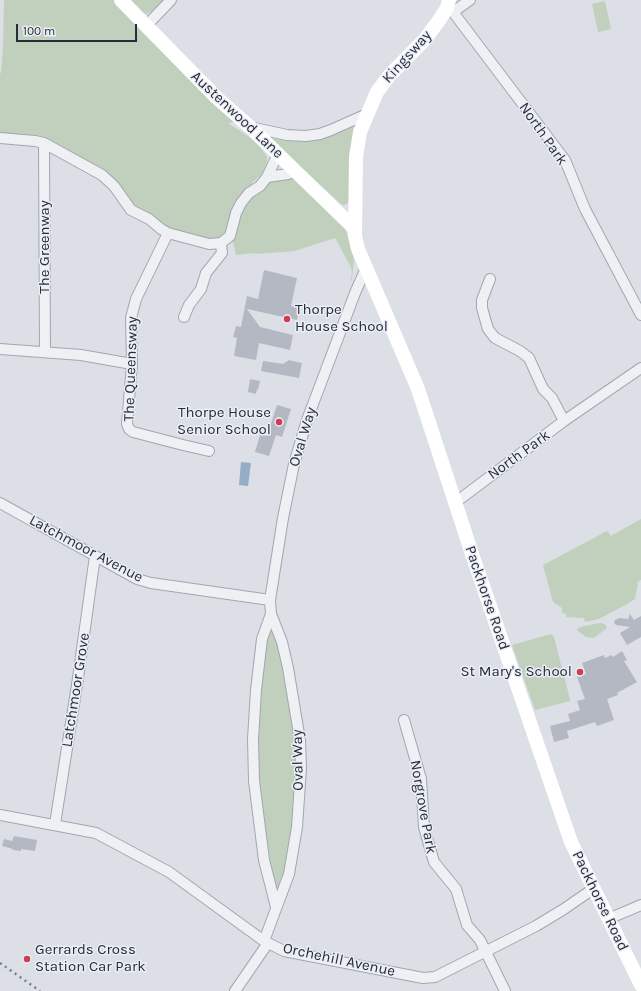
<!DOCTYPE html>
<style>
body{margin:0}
#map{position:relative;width:641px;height:991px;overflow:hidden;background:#dcdfe6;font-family:Karla,sans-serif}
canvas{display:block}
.scale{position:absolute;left:16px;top:24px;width:121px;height:18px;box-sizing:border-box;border:2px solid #252d3c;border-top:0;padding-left:5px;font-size:12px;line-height:14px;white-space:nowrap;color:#252d3c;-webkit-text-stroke:3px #ebeef4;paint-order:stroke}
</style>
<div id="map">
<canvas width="641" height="991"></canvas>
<div class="scale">100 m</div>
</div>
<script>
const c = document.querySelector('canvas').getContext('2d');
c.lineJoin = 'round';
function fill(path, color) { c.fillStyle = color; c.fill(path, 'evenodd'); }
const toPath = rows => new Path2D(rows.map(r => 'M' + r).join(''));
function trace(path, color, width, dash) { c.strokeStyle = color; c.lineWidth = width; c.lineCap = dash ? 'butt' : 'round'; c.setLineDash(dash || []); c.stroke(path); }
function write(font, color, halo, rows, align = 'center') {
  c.font = font + ' Karla,sans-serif'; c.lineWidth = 3; c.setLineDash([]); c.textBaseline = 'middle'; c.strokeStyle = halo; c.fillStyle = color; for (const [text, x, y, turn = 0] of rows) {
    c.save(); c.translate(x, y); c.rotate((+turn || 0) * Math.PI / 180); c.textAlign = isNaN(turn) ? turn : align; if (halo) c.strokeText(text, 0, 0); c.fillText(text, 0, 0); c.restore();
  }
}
fill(toPath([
 [4,0,114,0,144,34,235,122,228,123,248,136,260,147,267,157,267,162,263,173,253,182,233,211,223,239,211,242,174,232,128,206,105,173,72,154,0,133,0,74,1,72,3,48],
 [131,0,164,0,153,11,146,14,143,13],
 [605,1,611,29,598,32,592,4],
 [355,123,353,138,349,200,347,204,343,205,341,204,262,132,280,136],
 [290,178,294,178,338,219,345,229,352,249,354,261,352,278,350,283,352,273,351,267,335,238,295,251,256,254,255,253,236,255,233,242,233,237,244,204,271,180],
 [641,519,641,580,637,582,638,584,635,599,629,603,599,619,585,622,584,618,566,617,566,614,562,613,562,608,553,602,543,565,607,531,611,536],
 [600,623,605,624,607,628,594,638,586,637,578,631,577,629,580,627],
 [270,631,274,631,284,665,296,749,297,780,292,833,282,887,279,889,275,887,262,813,258,781,257,741,263,665,265,643],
 [551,634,554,637,570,699,570,701,535,710,512,645]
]), '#c1d0bd');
fill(toPath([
 [241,462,251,463,248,486,239,485]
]), '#96adc7');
fill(toPath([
 [264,270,297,278,291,306,299,308,297,320,247,309,260,327,293,335,290,350,259,343,256,360,234,356,237,338,233,337,236,326,241,327,247,296,258,299],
 [288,360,302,363,299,378,261,371,263,361,284,364,285,362,287,362],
 [250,379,260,381,258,390,257,389,256,394,248,392],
 [277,405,291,409,282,437,276,435,269,456,255,452,260,435,267,436],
 [630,614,634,620,641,616,641,637,627,645,620,633,630,627,616,625,614,623,615,620,619,618,628,619],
 [622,651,627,660,624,661,637,682,617,693,618,695,607,699,614,720,597,726,595,722,567,731,569,738,554,742,550,726,570,721,568,714,580,710,577,701,585,699,577,677,586,674,582,663,604,655,605,658,612,655,613,657],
 [14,836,37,840,35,851,21,849,21,851,12,850,13,849,2,846,4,839,12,841]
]), '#b3b8c3');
const street = toPath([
 [447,8,453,12,565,160,585,209,641,315],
 [453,12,470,0],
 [146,26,171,0],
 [250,127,287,135,306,136,320,134,331,130,367,114],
 [0,138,35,141,44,143,102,175,114,186,131,210,149,219,161,229,168,233,209,244,221,243,230,236,236,213,241,203,249,193,260,186,267,177,278,154],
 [44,143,45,351],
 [267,177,288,174,297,171],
 [168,233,136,299,131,318,132,364,127,424,129,429,133,432,183,445,209,451],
 [490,279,482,300,482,308,488,329,495,338,520,351,529,358,543,389,552,398,564,421],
 [184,317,189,305,201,289,206,273,222,253,221,243],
 [0,349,81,355,132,364],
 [456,502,564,421,641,368],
 [0,503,137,579,151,583,270,600],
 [271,614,262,639,256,690,253,739,254,781,264,860,276,907],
 [404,720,421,779,424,827,434,862,456,889,467,925,480,940,505,991],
 [0,815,96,833,169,872,264,941,284,951,423,978,435,977,536,926,564,909,593,889],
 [55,824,77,685,95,556],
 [608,919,641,905],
 [264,941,289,874,297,827,301,768,300,740,288,668,282,642,271,614,270,600,283,518,294,464,307,420,355,293,366,268],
 [235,991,268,943]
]);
trace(street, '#a1a6b0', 12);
trace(street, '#eef0f4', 10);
trace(toPath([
 [121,0,217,98,250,127,354,228],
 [449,0,447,8,440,19,426,38,389,76,377,92,360,132,356,157,355,236,358,249,418,389,473,557,571,842,641,985]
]), '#fff', 14);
trace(toPath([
 [0,963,40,991]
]), '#757f8f', 2.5, [2, 4]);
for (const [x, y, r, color] of [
 [287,319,4,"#ce3e51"],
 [279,422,4,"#ce3e51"],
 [580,672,4,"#ce3e51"],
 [27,959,4,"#ce3e51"]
]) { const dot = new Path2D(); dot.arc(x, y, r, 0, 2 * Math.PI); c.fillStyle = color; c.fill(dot); trace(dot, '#ebeef4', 1.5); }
write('15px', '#252d3c', '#ebeef4', [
 ["Kingsway",407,57,-48],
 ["Austenwood Lane",237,115,43],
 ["North Park",543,134,55],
 ["The Greenway",45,247,-90],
 ["The Queensway",131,369,-88],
 ["Oval Way",303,437,-73],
 ["North Park",519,455,-36],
 ["Latchmoor Avenue",86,549,28],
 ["Packhorse Road",487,598,71],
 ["Latchmoor Grove",76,690,-81],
 ["Oval Way",298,760,-91],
 ["Norgrove Park",423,807,80],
 ["Packhorse Road",600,901,64],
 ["Orchehill Avenue",339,960,12]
]);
write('15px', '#252d3c', '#ebeef4', [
 ["Thorpe",295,310],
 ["House School",295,327],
 ["Thorpe House",271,413,"right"],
 ["Senior School",271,430,"right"],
 ["St Mary's School",572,672,"right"],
 ["Gerrards Cross",35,950],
 ["Station Car Park",35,967]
], 'left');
</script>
